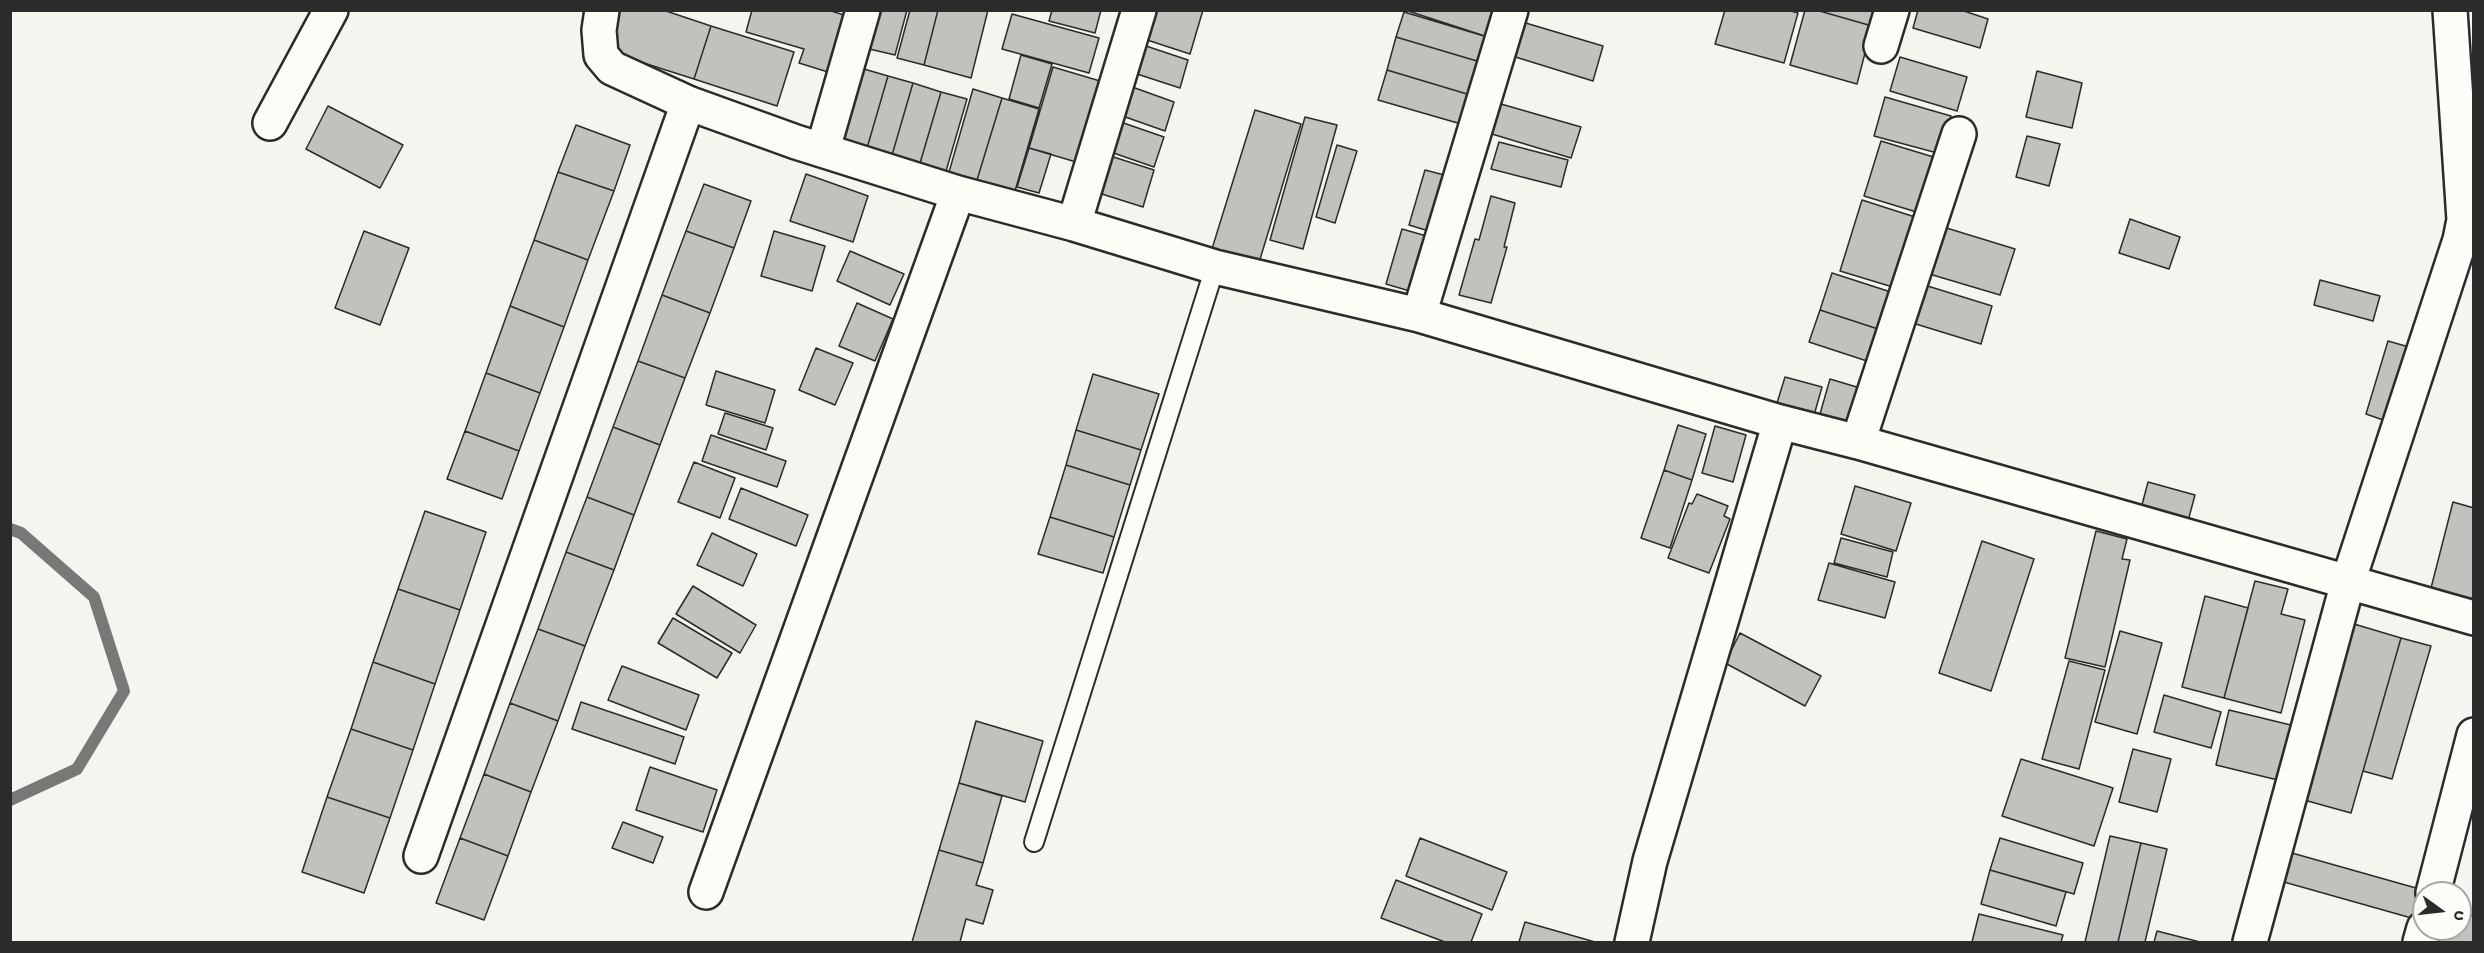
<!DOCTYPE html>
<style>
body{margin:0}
#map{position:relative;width:2484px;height:953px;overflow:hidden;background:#f5f4ef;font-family:"Gochi Hand",sans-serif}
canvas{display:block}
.frame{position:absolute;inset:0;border:12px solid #2b2b2b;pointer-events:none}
.north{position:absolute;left:2412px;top:881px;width:60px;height:60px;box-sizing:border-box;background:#fdfcf7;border:2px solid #a9a8a5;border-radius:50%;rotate:105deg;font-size:16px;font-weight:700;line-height:24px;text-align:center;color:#2b2b2b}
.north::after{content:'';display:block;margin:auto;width:21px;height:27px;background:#2b2b2b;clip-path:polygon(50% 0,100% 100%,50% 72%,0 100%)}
</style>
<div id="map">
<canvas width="2484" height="953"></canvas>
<div class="frame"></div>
<div class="north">U</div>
</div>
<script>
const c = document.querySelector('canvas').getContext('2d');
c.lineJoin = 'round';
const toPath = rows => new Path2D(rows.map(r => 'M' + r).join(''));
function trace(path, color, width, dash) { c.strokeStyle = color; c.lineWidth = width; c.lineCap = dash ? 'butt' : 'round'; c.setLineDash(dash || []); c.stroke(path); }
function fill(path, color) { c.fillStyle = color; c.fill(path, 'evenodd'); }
trace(toPath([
 [10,529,21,533,94,597,124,691,77,769,10,800]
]), '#797877', 12);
const building = toPath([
 [616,10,663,10,711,26,694,79,603,50,616,10],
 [752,10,828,10,844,15,828,72,799,63,804,49,746,32,752,10],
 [875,10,907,10,895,55,865,48,875,10],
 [910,10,938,10,924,65,897,58,910,10],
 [938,10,988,10,971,78,924,65,938,10],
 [1052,10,1101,10,1095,33,1049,21,1052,10],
 [1153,10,1203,10,1190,54,1144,39,1153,10],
 [1405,10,1503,10,1494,39,1405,10],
 [1725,10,1788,10,1798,13,1784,63,1715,44,1725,10],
 [1805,10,1816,10,1872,26,1857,84,1790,65,1805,10],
 [1816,10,1877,10,1872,26,1816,10],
 [1918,10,1961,10,1988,19,1980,48,1913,28,1918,10],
 [1404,12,1494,39,1487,64,1396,37,1404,12],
 [1012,14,1099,38,1089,73,1002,49,1012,14],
 [1519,21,1603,46,1593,81,1509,55,1519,21],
 [711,26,794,52,777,106,694,79,711,26],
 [1396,37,1487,64,1477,97,1387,70,1396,37],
 [1143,45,1188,60,1180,88,1134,73,1143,45],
 [1021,55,1052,64,1039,108,1009,99,1021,55],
 [1900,57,1967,77,1957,111,1890,91,1900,57],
 [857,67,888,76,865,155,833,146,857,67],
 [1053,67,1100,81,1076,162,1029,148,1053,67],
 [1387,70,1477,97,1468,126,1378,100,1387,70],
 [2037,71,2082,83,2072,128,2026,117,2037,71],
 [888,76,913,83,890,162,865,155,888,76],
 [913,83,941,92,918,170,890,162,913,83],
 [1124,84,1174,102,1165,131,1114,113,1124,84],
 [973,89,1002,98,977,180,949,172,973,89],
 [941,92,967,99,944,178,918,170,941,92],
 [1885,97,1951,116,1941,154,1874,136,1885,97],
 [1002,98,1039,109,1015,191,977,180,1002,98],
 [1501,104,1581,127,1571,158,1492,134,1501,104],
 [328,106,403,145,380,188,306,149,328,106],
 [1255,110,1301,124,1258,266,1211,252,1255,110],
 [1305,117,1337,125,1303,249,1270,240,1305,117],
 [1109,118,1164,137,1154,167,1099,148,1109,118],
 [576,125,630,145,614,191,558,172,576,125],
 [2027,136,2060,144,2049,186,2016,177,2027,136],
 [1881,141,1940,159,1923,214,1864,196,1881,141],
 [1499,142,1568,160,1561,187,1491,169,1499,142],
 [1337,145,1357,151,1335,223,1316,217,1337,145],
 [1029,148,1051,154,1039,193,1017,187,1029,148],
 [1098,152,1154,170,1143,207,1086,189,1098,152],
 [1425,170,1448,176,1432,232,1409,225,1425,170],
 [558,172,614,191,588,260,534,240,558,172],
 [806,174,868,196,853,242,790,221,806,174],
 [704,184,751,201,734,248,686,231,704,184],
 [1491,196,1515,203,1504,247,1507,247,1491,303,1459,295,1475,239,1479,240,1491,196],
 [1862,200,1918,218,1896,288,1840,271,1862,200],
 [2130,219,2180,237,2169,269,2119,253,2130,219],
 [1940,226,2015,249,2000,295,1926,273,1940,226],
 [1402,229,1430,237,1413,292,1386,284,1402,229],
 [364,231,409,248,380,325,335,308,364,231],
 [686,231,734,248,710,313,662,295,686,231],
 [774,231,825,246,812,291,761,276,774,231],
 [534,240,588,260,564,327,510,306,534,240],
 [850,251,904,274,890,305,837,281,850,251],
 [1832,273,1897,294,1881,330,1820,310,1832,273],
 [2320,280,2380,296,2373,321,2314,305,2320,280],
 [1918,283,1992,306,1981,344,1906,321,1918,283],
 [662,295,710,313,685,378,638,361,662,295],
 [857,303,893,319,875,361,839,346,857,303],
 [510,306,564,327,540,393,486,373,510,306],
 [1820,310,1881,330,1870,362,1809,342,1820,310],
 [2388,341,2409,347,2386,421,2366,414,2388,341],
 [816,348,853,363,835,405,799,390,816,348],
 [638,361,685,378,660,445,613,427,638,361],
 [716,371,775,390,765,423,706,405,716,371],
 [486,373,540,393,519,451,465,431,486,373],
 [1093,374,1159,394,1141,450,1076,430,1093,374],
 [1785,377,1822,387,1811,426,1773,416,1785,377],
 [1830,379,1860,388,1848,430,1818,421,1830,379],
 [725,413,773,428,766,450,718,434,725,413],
 [1678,425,1706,434,1692,480,1664,470,1678,425],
 [1715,426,1746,435,1733,482,1702,473,1715,426],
 [613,427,660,445,634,515,587,497,613,427],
 [1076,430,1141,450,1130,485,1066,465,1076,430],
 [465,431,519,451,502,499,447,479,465,431],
 [711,435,786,461,777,487,702,461,711,435],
 [694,462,735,478,720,518,678,502,694,462],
 [1066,465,1130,485,1114,537,1050,517,1066,465],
 [1664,470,1692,480,1670,548,1641,538,1664,470],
 [2148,482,2195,495,2185,532,2138,520,2148,482],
 [1855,486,1911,503,1896,551,1841,534,1855,486],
 [741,488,808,515,796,546,729,519,741,488],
 [1697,494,1728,506,1724,516,1730,519,1709,573,1668,558,1689,503,1692,504,1697,494],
 [587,497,634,515,614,570,566,552,587,497],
 [2453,502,2474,508,2474,599,2431,588,2453,502],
 [425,511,486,532,460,610,398,589,425,511],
 [1050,517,1114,537,1103,573,1038,554,1050,517],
 [2096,531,2127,539,2122,559,2130,560,2105,667,2065,658,2096,531],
 [712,533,757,554,743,586,697,565,712,533],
 [1841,538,1893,552,1887,577,1834,563,1841,538],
 [1982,541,2034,559,1991,691,1939,673,1982,541],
 [566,552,614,570,585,646,538,629,566,552],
 [1829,563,1895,582,1885,618,1818,600,1829,563],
 [2255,581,2288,589,2281,614,2305,620,2281,713,2224,698,2255,581],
 [693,586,756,625,740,653,676,614,693,586],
 [398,589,460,610,435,684,373,662,398,589],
 [2205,596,2248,608,2224,698,2182,687,2205,596],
 [673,618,732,653,717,678,658,643,673,618],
 [2354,624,2401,638,2351,813,2304,800,2354,624],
 [538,629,585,646,558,721,510,703,538,629],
 [2120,631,2162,643,2137,734,2095,722,2120,631],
 [1740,633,1821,676,1805,706,1725,663,1740,633],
 [2401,638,2431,646,2392,779,2363,771,2401,638],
 [2069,661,2105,670,2079,769,2042,759,2069,661],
 [373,662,435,684,413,750,351,729,373,662],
 [622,666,699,695,686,730,608,700,622,666],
 [2164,695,2221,712,2211,748,2154,732,2164,695],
 [581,702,684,737,675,764,572,729,581,702],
 [510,703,558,721,531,792,484,774,510,703],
 [2229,710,2299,727,2286,782,2216,765,2229,710],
 [976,721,1043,741,1025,802,959,783,976,721],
 [351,729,413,750,390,818,327,797,351,729],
 [2133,749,2171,759,2157,812,2119,802,2133,749],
 [2021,759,2113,788,2094,846,2002,816,2021,759],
 [650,767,717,790,703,832,636,810,650,767],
 [484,774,531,792,508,856,460,838,484,774],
 [959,783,1002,796,983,863,939,850,959,783],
 [327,797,390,818,364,893,302,872,327,797],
 [623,822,663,837,653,863,612,848,623,822],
 [2110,836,2141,843,2118,942,2085,942,2110,836],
 [460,838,508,856,484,920,436,903,460,838],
 [1420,838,1507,872,1492,910,1406,876,1420,838],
 [2000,838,2083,863,2074,894,1990,870,2000,838],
 [2141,843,2167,849,2145,942,2118,942,2141,843],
 [939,850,983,863,976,885,993,890,983,924,966,919,960,942,912,942,939,850],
 [2292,853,2423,890,2415,919,2284,882,2292,853],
 [1990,870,2066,892,2056,926,1981,904,1990,870],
 [1396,880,1482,914,1471,942,1445,942,1381,918,1396,880],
 [2460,912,2474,916,2474,942,2436,942,2439,929,2460,929,2460,912],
 [1979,914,2063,935,2061,942,1972,942,1979,914],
 [1525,922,1595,942,1519,942,1525,922],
 [2157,931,2200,942,2154,942,2157,931]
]);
fill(building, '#c2c1be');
trace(building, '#2b2b2b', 1.5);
const service = toPath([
 [1034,842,1215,267]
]);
const minor = toPath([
 [602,10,599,30,601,55,612,68,688,103,796,142,958,193,1074,224,1215,267,1419,315,1780,422,1858,442,2474,618],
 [1881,46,1892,10],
 [270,123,331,10],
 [823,149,863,10],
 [1074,224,1139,10],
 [1419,315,1511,10],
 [1858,442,1959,134],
 [421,856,688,103],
 [706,892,958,193],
 [2433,893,2474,735],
 [1632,942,1650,861,1780,422],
 [2250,942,2348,582,2460,240,2464,220,2450,10],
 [2420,942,2424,928]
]);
trace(service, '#2b2b2b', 22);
trace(minor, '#2b2b2b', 38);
trace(service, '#fdfcf7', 18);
trace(minor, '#fdfcf7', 33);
</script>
